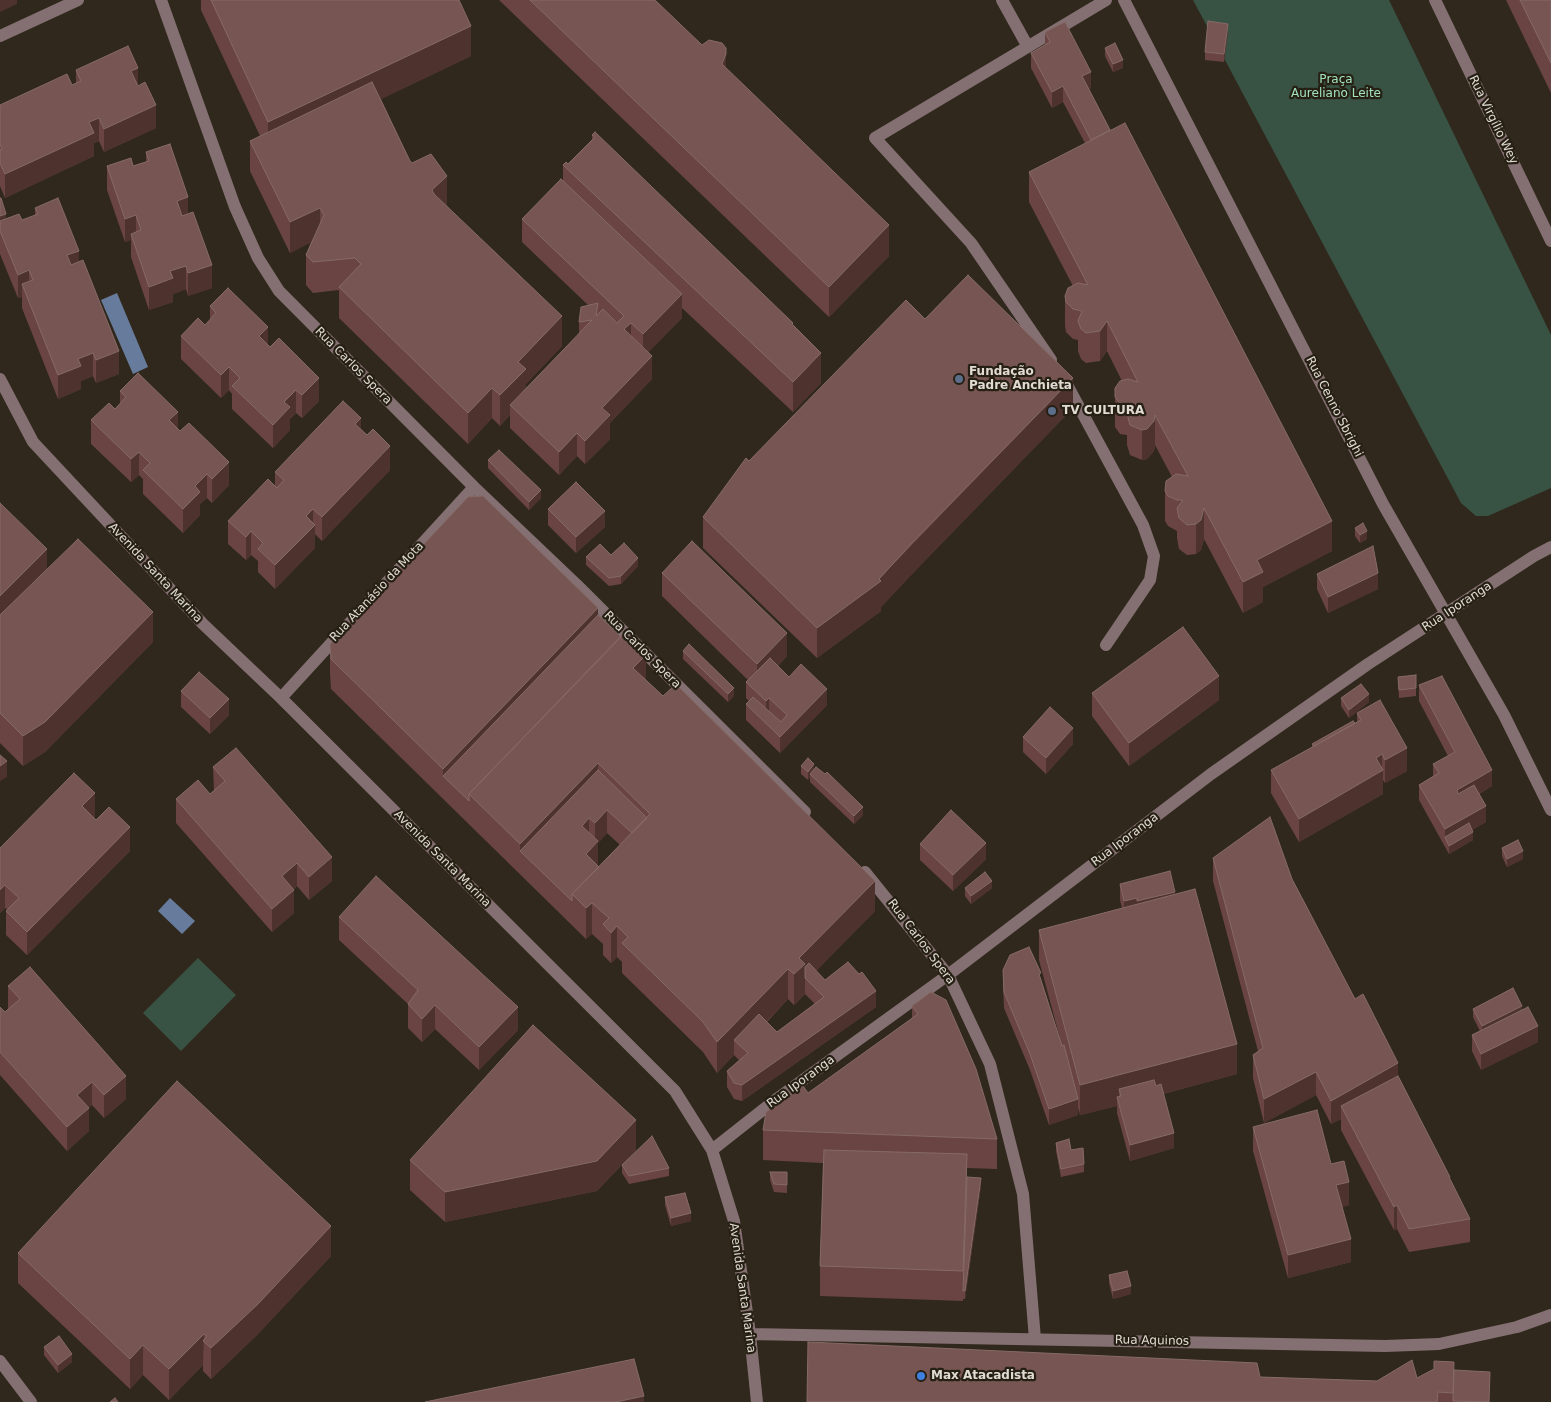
<!DOCTYPE html>
<meta charset="utf-8">
<style>
body{margin:0}
canvas{display:block;background:#30281c}
</style>
<canvas width="1551" height="1402"></canvas>
<script>
const c = document.querySelector('canvas').getContext('2d');
c.lineJoin = 'round';
function fill(path, color) { c.fillStyle = color; c.fill(path, 'evenodd'); }
const toPath = rows => new Path2D(rows.map(r => 'M' + r).join(''));
function trace(path, color, width, dash) { c.strokeStyle = color; c.lineWidth = width; c.lineCap = dash ? 'butt' : 'round'; c.setLineDash(dash || []); c.stroke(path); }
function write(font, color, halo, rows, align = 'center') {
  c.font = font + ' "DejaVu Sans",sans-serif'; c.lineWidth = 4.5; c.setLineDash([]); c.textBaseline = 'middle'; c.strokeStyle = halo; c.fillStyle = color; for (const [text, x, y, turn = 0] of rows) {
    c.save(); c.translate(x, y); c.rotate((+turn || 0) * Math.PI / 180); c.textAlign = isNaN(turn) ? turn : align; if (halo) c.strokeText(text, 0, 0); c.fillText(text, 0, 0); c.restore();
  }
}
fill(toPath([
 [1193,0,1389,0,1551,335,1551,488,1488,516,1476,516,1461,503],
 [198,958,236,995,181,1051,143,1013]
]), '#385243');
fill(toPath([
 [117,293,148,367,133,374,101,300],
 [170,898,195,921,182,934,158,911]
]), '#677c9d');
trace(toPath([
 [161,0,235,207,258,258,279,291,474,487,577,585,805,812],
 [1002,0,1028,47],
 [1124,0,1383,504,1504,715,1551,810],
 [1435,0,1551,241],
 [0,36,78,0],
 [1051,360,971,243,875,138,1106,0],
 [0,379,33,442,203,624,281,698,675,1091,712,1150,734,1221,750,1334,757,1402],
 [1065,381,1143,525,1154,556,1150,580,1106,645],
 [281,698,474,487],
 [865,872,948,975,990,1064,1023,1194,1035,1339],
 [712,1150,778,1098,948,975,1211,774,1368,664,1534,556,1551,547],
 [750,1334,1385,1346,1439,1344,1517,1327,1551,1315],
 [0,1361,31,1402]
]), '#847072', 12);
fill(toPath([
 [201,0,459,0,471,56,381,99,410,161,562,346,526,384,526,389,579,334,579,322,588,305,522,242,522,219,563,180,563,165,568,164,592,140,592,135,793,326,821,383,793,412,682,308,682,318,648,352,652,379,610,423,610,439,585,464,577,456,559,475,510,428,510,415,500,426,492,418,468,444,339,318,339,290,313,293,306,285,306,255,311,242,290,253,250,171,250,141,260,136,201,10],
 [499,0,655,0,726,68,889,256,829,317],
 [1506,0,1551,0,1551,93],
 [1045,32,1091,88,1089,89,1332,551,1263,587,1263,602,1243,613,1204,539,1201,550,1196,554,1187,555,1179,549,1177,538,1177,531,1168,526,1165,521,1165,491,1172,477,1155,445,1154,451,1147,459,1142,460,1130,455,1127,445,1127,435,1120,434,1115,427,1115,388,1122,381,1107,351,1100,361,1086,363,1081,359,1078,351,1078,340,1073,339,1066,332,1065,326,1065,296,1073,286,1029,202,1029,172,1085,143,1063,102,1052,108,1031,68,1031,53,1045,45],
 [1228,32,1224,62,1205,60,1205,52],
 [1105,48,1123,68,1113,72,1105,56],
 [76,70,138,86,156,128,104,152,99,141,94,143,94,156,5,198,0,186,0,105,72,85,76,83],
 [146,152,188,214,212,288,188,296,186,289,173,294,173,302,149,310,131,257,131,240,125,242,107,190,107,166,133,166,146,162],
 [0,198,6,219,22,220,35,216,35,208,79,262,119,374,96,383,93,376,81,381,81,389,58,399,22,308,22,297,18,298,0,254],
 [210,306,268,345,319,401,302,418,296,413,290,419,290,430,273,448,232,409,232,394,229,390,221,398,181,359,181,336,205,325,210,320],
 [925,319,1073,408,913,573,881,607,881,611,817,658,703,548,703,517,749,461],
 [120,391,178,429,229,485,212,503,207,498,200,504,200,515,183,533,143,494,143,479,139,475,131,482,91,444,91,420,115,409,120,404],
 [361,429,390,470,322,541,315,534,315,548,275,589,258,572,258,561,251,555,246,560,228,544,228,521,275,486,275,472],
 [488,460,541,498,529,510,488,468],
 [0,503,47,569,153,642,45,752,23,766,0,743],
 [548,509,605,527,576,553,548,525],
 [1355,528,1367,539,1360,543,1355,536],
 [611,555,638,566,621,584,609,586,586,565,586,557],
 [662,573,787,656,778,666,789,677,827,705,780,753,746,720,746,704,749,701,746,698,746,682,748,680,662,596],
 [1317,574,1378,589,1328,613,1317,589],
 [598,615,646,680,875,911,816,971,825,980,876,1007,742,1101,734,1099,727,1087,727,1071,739,1060,734,1055,717,1073,703,1052,622,973,622,962,617,957,611,963,603,955,603,944,592,934,586,939,331,689,330,674,330,644],
 [607,833,620,845,599,867,597,865,598,864,598,843],
 [805,994,815,1004,777,1032,767,1022,788,999,794,1005],
 [683,651,734,696,728,702,683,659],
 [1416,675,1416,696,1399,698,1398,677],
 [1419,685,1492,786,1479,794,1486,822,1472,830,1473,840,1449,854,1419,800,1419,785,1433,776,1433,764,1448,756,1419,701],
 [181,691,229,715,210,734,181,707],
 [1092,693,1219,700,1129,766,1092,716],
 [1341,698,1369,702,1349,718,1341,706],
 [1357,713,1407,771,1385,783,1383,780,1383,794,1299,842,1271,793,1271,770,1312,747,1312,744,1357,722],
 [1023,737,1073,744,1046,774,1023,752],
 [801,766,814,769,863,815,854,824,810,782,810,777,808,780,801,774],
 [213,767,332,881,309,900,297,886,294,889,294,913,272,932,176,823,176,799,210,794,214,791],
 [95,817,94,818,130,851,27,955,6,935,6,911,8,910,5,908,0,913,0,848],
 [920,844,986,859,953,891,920,860],
 [1502,848,1523,859,1507,867,1502,856],
 [1213,858,1292,879,1355,999,1398,1076,1470,1219,1470,1242,1409,1252,1397,1229,1394,1230,1341,1130,1341,1119,1331,1124,1316,1095,1264,1123,1253,1078,1253,1055,1258,1051,1213,881],
 [1120,884,1175,894,1237,1074,1163,1094,1174,1148,1130,1161,1117,1113,1117,1106,1080,1115,1078,1108,1078,1115,1049,1125,1030,1070,1004,1008,1003,986,1003,970,1041,979,1062,1046,1039,960,1039,930,1122,908,1120,900],
 [965,888,992,888,971,904,965,896],
 [339,917,518,1030,479,1070,435,1029,422,1042,408,1028,408,1004,339,940],
 [8,986,126,1099,104,1118,92,1105,88,1108,89,1131,67,1151,0,1075,0,1007,5,1012,8,1009],
 [931,992,997,1139,997,1169,967,1168,967,1177,981,1186,965,1299,963,1299,963,1301,820,1296,820,1266,823,1163,763,1160,763,1130,808,1093,912,1019,912,1006],
 [1473,1009,1522,1010,1538,1042,1481,1070,1472,1051,1472,1035,1480,1031,1473,1017],
 [1253,1127,1331,1164,1349,1205,1342,1207,1351,1262,1288,1278,1253,1151],
 [1056,1143,1071,1150,1084,1164,1084,1172,1061,1177,1056,1151],
 [636,1150,597,1191,445,1222,410,1190,410,1160],
 [622,1165,669,1168,669,1176,629,1184,622,1173],
 [770,1172,787,1172,787,1193,774,1192,770,1180],
 [665,1197,691,1221,671,1226,665,1205],
 [18,1253,331,1256,258,1334,211,1379,203,1371,203,1365,169,1400,143,1375,130,1389,18,1283],
 [1109,1275,1131,1294,1113,1299,1109,1283],
 [44,1347,72,1362,58,1373,44,1355],
 [1454,1370,1490,1402,807,1402,1260,1377,1377,1381,1417,1378]
]), '#694443');
fill(toPath([
 [0,0,17,0,17,4,0,12],
 [1228,24,1228,32,1224,62,1224,54],
 [471,26,471,56,268,153,268,122],
 [726,54,726,85,722,64],
 [1123,60,1123,68,1113,72,1113,64],
 [138,68,138,91,131,71],
 [1091,72,1091,88,1082,92,1082,76],
 [1063,86,1063,102,1052,108,1052,92],
 [156,105,156,128,104,152,104,129],
 [99,118,99,141,94,143,94,156,5,198,5,174,89,122],
 [447,176,447,206,432,221,432,190],
 [188,197,188,220,177,224,177,201],
 [320,208,320,238,290,253,290,222],
 [6,214,6,229,0,231,0,216],
 [136,215,136,238,131,234,131,240,125,242,125,219],
 [889,225,889,256,829,317,829,287],
 [79,251,79,274,67,279,67,255],
 [212,265,212,288,188,296,188,273],
 [186,266,186,289,173,294,173,302,149,310,149,287,170,271],
 [29,270,29,294,22,284,22,297,18,298,18,275],
 [682,294,682,318,643,358,643,334],
 [562,316,562,346,526,384,526,399,510,405,510,415,500,426,500,395,518,362],
 [1107,321,1107,351,1100,361,1100,331],
 [631,323,631,346,624,329],
 [268,327,268,350,259,336],
 [119,351,119,374,96,383,96,360],
 [93,353,93,376,81,381,81,389,58,399,58,375,78,359],
 [821,353,821,383,793,412,793,382],
 [652,356,652,379,610,423,610,439,585,464,585,441,602,408],
 [229,367,229,390,221,398,221,375],
 [319,378,319,401,302,418,302,395],
 [1073,378,1073,408,913,573,881,607,881,611,817,658,817,628,879,579],
 [492,388,492,418,468,444,468,413],
 [296,390,296,413,290,419,290,430,273,448,273,425,284,402],
 [178,412,178,435,169,420],
 [1155,415,1155,445,1154,451,1147,459,1142,460,1142,430],
 [361,418,361,442,355,424],
 [577,433,577,456,559,475,559,452],
 [390,446,390,470,322,541,322,517],
 [139,452,139,475,131,482,131,459],
 [229,462,229,485,212,503,212,479],
 [207,474,207,498,200,504,200,515,183,533,183,509,195,486],
 [541,490,541,498,529,510,529,502],
 [1204,508,1204,539,1201,550,1196,554,1196,524],
 [313,509,313,526,315,525,315,548,275,589,275,565,306,516],
 [605,511,605,527,576,553,576,537],
 [1332,521,1332,551,1263,587,1263,602,1243,613,1243,582,1257,560],
 [251,531,251,555,246,560,246,537],
 [1367,531,1367,539,1360,543,1360,535],
 [47,549,47,573,0,620,0,596],
 [638,558,638,566,621,584,621,576],
 [1378,573,1378,589,1328,613,1328,597],
 [598,608,598,638,443,776,443,769],
 [153,612,153,642,45,752,23,766,23,736],
 [787,633,787,656,757,688,757,664],
 [646,655,646,685,633,668],
 [1219,676,1219,700,1129,766,1129,743],
 [734,688,734,696,728,702,728,694],
 [827,689,827,705,780,753,780,737],
 [1369,694,1369,702,1349,718,1349,710],
 [769,698,769,714,766,716,766,701],
 [229,699,229,715,210,734,210,718],
 [1073,728,1073,744,1046,774,1046,758],
 [1407,748,1407,771,1385,783,1385,760],
 [1382,754,1382,771,1383,770,1383,794,1299,842,1299,819,1376,758],
 [7,761,7,777,0,781,0,766],
 [598,763,598,793,520,851,520,844],
 [814,764,814,772,810,774,810,777,808,780,808,772],
 [1492,770,1492,786,1457,806,1457,790],
 [95,793,95,817,82,830,82,806],
 [1486,806,1486,822,1448,843,1445,837,1445,829],
 [863,807,863,815,854,824,854,816],
 [607,810,607,833,598,843,598,864,586,878,586,854,595,844,595,823],
 [589,818,589,841,582,826],
 [130,827,130,851,27,955,27,932],
 [1473,832,1473,840,1449,854,1449,846],
 [986,843,986,859,953,891,953,875],
 [1523,851,1523,859,1507,867,1507,859],
 [332,857,332,881,309,900,309,877],
 [297,863,297,886,282,899,282,876],
 [875,881,875,911,807,980,805,978,805,994,794,1005,794,974,799,958],
 [992,881,992,888,971,904,971,896],
 [5,885,5,908,0,913,0,890],
 [294,890,294,913,272,932,272,909],
 [1175,892,1175,907,1137,917,1137,901],
 [602,894,592,904,592,934,586,939,586,908],
 [1137,898,1137,914,1124,917,1124,901],
 [617,926,617,957,611,963,611,933],
 [788,969,788,999,742,1047,734,1040,734,1055,717,1073,717,1042],
 [876,991,876,1007,742,1101,742,1085],
 [435,1005,435,1029,422,1042,422,1019],
 [1522,1006,1522,1014,1482,1034,1482,1026],
 [518,1007,518,1030,479,1070,479,1047],
 [1538,1026,1538,1042,1481,1070,1481,1054],
 [1237,1044,1237,1074,1121,1105,1121,1096,1119,1089,1119,1105,1117,1097,1117,1106,1080,1115,1080,1085],
 [1398,1063,1398,1086,1341,1106,1341,1119,1331,1124,1331,1101],
 [1316,1072,1316,1095,1264,1123,1264,1099],
 [126,1076,126,1099,104,1118,104,1095],
 [92,1082,92,1105,77,1118,77,1095],
 [1078,1099,1078,1115,1049,1125,1049,1109],
 [89,1108,89,1131,67,1151,67,1127],
 [636,1120,636,1150,597,1191,445,1222,445,1192],
 [1174,1133,1174,1148,1130,1161,1130,1145],
 [981,1178,981,1186,965,1299,965,1291],
 [1349,1182,1349,1205,1336,1209,1336,1185],
 [1397,1205,1397,1229,1394,1230,1394,1207],
 [691,1213,691,1221,671,1226,671,1218],
 [331,1226,331,1256,258,1334,211,1379,211,1348],
 [1351,1239,1351,1262,1288,1278,1288,1255],
 [1131,1286,1131,1294,1113,1299,1113,1291],
 [204,1334,203,1365,169,1400,169,1369],
 [143,1345,143,1375,130,1389,130,1359],
 [72,1354,72,1362,58,1373,58,1365],
 [644,1396,644,1402,616,1402]
]), '#4d322d');
const building = toPath([
 [211,0,459,0,471,26,268,122,211,0],
 [530,0,655,0,702,45,709,40,722,43,726,48,726,54,722,64,889,225,829,287,530,0],
 [1520,0,1551,0,1551,63,1520,0],
 [1208,21,1228,24,1224,54,1205,52,1208,21],
 [1065,22,1091,72,1082,76,1110,130,1091,140,1063,86,1052,92,1031,53,1050,42,1045,32,1065,22],
 [1115,43,1123,60,1113,64,1105,48,1115,43],
 [128,46,138,68,131,71,138,86,145,82,156,105,104,129,99,118,89,122,94,133,5,174,0,163,0,150,2,149,0,144,0,105,67,74,72,85,81,81,76,70,128,46],
 [372,82,410,161,412,163,431,154,447,176,432,190,434,194,562,316,518,362,526,369,500,395,492,388,468,413,339,287,361,264,355,258,313,262,306,255,324,215,320,208,290,222,250,141,372,82],
 [1125,123,1332,521,1257,560,1263,572,1243,582,1204,508,1201,520,1196,524,1187,525,1179,518,1177,508,1183,500,1177,500,1168,496,1165,491,1166,481,1176,474,1188,476,1155,415,1154,421,1147,429,1142,430,1130,425,1127,414,1132,406,1120,404,1115,397,1115,388,1120,381,1128,379,1138,382,1107,321,1100,331,1086,333,1081,329,1078,321,1082,311,1073,309,1066,302,1065,296,1068,288,1078,283,1088,285,1029,172,1125,123],
 [595,132,793,323,792,324,821,353,793,382,563,165,566,162,568,164,595,137,592,135,595,132],
 [170,144,188,197,177,201,182,216,193,212,212,265,188,273,186,266,170,271,173,278,149,287,131,234,141,230,136,215,125,219,107,166,131,158,133,166,149,161,146,152,170,144],
 [561,179,682,294,643,334,631,323,624,329,652,356,602,408,610,415,585,441,577,433,559,452,510,405,592,320,579,322,581,307,598,303,596,316,603,309,617,323,624,316,522,219,561,179],
 [0,198,1,198,6,214,0,216,0,198],
 [58,198,79,251,67,255,71,265,83,260,119,351,96,360,93,353,78,359,81,366,58,375,22,284,33,280,29,270,18,275,0,231,0,221,19,214,22,220,38,214,35,208,58,198],
 [968,275,1073,378,913,542,879,579,881,581,817,628,703,517,746,458,749,461,906,300,925,319,968,275],
 [228,288,268,327,259,336,270,347,279,338,319,378,302,395,296,390,284,402,290,407,273,425,232,386,240,378,229,367,221,375,181,336,198,318,205,325,216,313,210,306,228,288],
 [138,373,178,412,169,420,180,431,189,423,229,462,212,479,207,474,195,486,200,492,183,509,143,470,150,463,139,452,131,459,91,420,109,403,115,409,126,397,120,391,138,373],
 [343,401,361,418,355,424,367,435,373,429,390,446,322,517,313,509,306,516,315,525,275,565,258,549,263,543,251,531,246,537,228,521,268,479,277,488,284,480,275,472,343,401],
 [499,450,541,490,529,502,488,460,499,450],
 [576,482,605,511,576,537,548,509,576,482],
 [483,496,598,608,443,769,331,659,330,644,468,497,483,496],
 [0,503,47,549,0,596,0,503],
 [1363,523,1367,531,1360,535,1355,528,1363,523],
 [78,539,153,612,45,722,23,736,0,713,0,615,78,539],
 [692,541,787,633,757,664,662,573,692,541],
 [624,543,638,558,621,576,609,578,586,557,600,544,611,555,624,543],
 [1373,546,1378,573,1328,597,1317,574,1373,546],
 [598,615,621,637,469,794,469,801,443,776,598,615],
 [1183,627,1219,676,1129,743,1092,693,1183,627],
 [624,633,646,655,633,668,663,696,676,684,875,881,799,958,805,964,794,974,788,969,717,1042,703,1022,622,943,628,937,617,926,611,933,603,924,609,918,592,903,586,908,572,894,650,814,598,763,520,844,469,794,624,633],
 [689,644,734,688,728,694,683,651,689,644],
 [770,658,789,677,801,664,827,689,780,737,746,704,753,697,781,722,787,715,769,698,766,701,746,682,770,658],
 [199,672,229,699,210,718,181,691,199,672],
 [1416,675,1416,688,1399,690,1398,677,1416,675],
 [1442,676,1492,770,1457,790,1458,794,1474,785,1486,806,1445,829,1419,785,1439,773,1433,764,1455,752,1419,685,1442,676],
 [1361,684,1369,694,1349,710,1341,698,1361,684],
 [1380,700,1407,748,1385,760,1382,754,1376,758,1383,770,1299,819,1271,770,1361,720,1357,713,1380,700],
 [1050,707,1073,728,1046,758,1023,737,1050,707],
 [1353,721,1355,723,1314,746,1312,744,1353,721],
 [236,748,332,857,309,877,297,863,282,876,294,890,272,909,176,799,198,780,210,794,225,781,213,767,236,748],
 [0,755,7,761,0,766,0,755],
 [808,758,814,764,808,772,801,766,808,758],
 [816,767,825,774,827,772,863,807,854,816,810,774,816,767],
 [598,770,647,818,632,833,607,810,595,823,589,818,582,826,598,841,586,854,599,867,572,894,572,901,520,851,598,770],
 [74,773,95,793,82,806,96,820,109,807,130,827,27,932,6,911,19,898,5,885,0,890,0,848,74,773],
 [951,810,986,843,953,875,920,844,951,810],
 [1270,817,1292,879,1355,999,1363,994,1398,1063,1331,1101,1316,1072,1264,1099,1253,1055,1263,1048,1213,858,1270,817],
 [1469,823,1473,832,1449,846,1445,837,1469,823],
 [1518,840,1523,851,1507,859,1502,848,1518,840],
 [1170,871,1175,892,1137,901,1137,898,1124,901,1120,884,1170,871],
 [985,872,992,881,971,896,965,888,985,872],
 [376,876,518,1007,479,1047,435,1005,422,1019,408,1004,418,990,339,917,376,876],
 [1195,889,1237,1044,1080,1085,1039,930,1195,889],
 [1029,947,1041,973,1039,974,1062,1046,1064,1045,1078,1099,1049,1109,1030,1054,1004,992,1003,970,1010,955,1029,947],
 [848,962,859,974,862,972,876,991,742,1085,734,1083,727,1071,748,1053,734,1040,759,1014,777,1032,824,997,805,978,805,967,809,963,825,980,848,962],
 [30,967,126,1076,104,1095,92,1082,77,1095,89,1108,67,1127,0,1052,0,1007,5,1012,20,999,8,986,30,967],
 [1513,988,1522,1006,1482,1026,1473,1009,1513,988],
 [931,992,946,1000,976,1069,997,1139,763,1130,766,1112,803,1086,808,1093,918,1014,912,1006,931,992],
 [1528,1007,1538,1026,1481,1054,1472,1035,1528,1007],
 [533,1025,636,1120,597,1161,445,1192,410,1160,533,1025],
 [1398,1076,1450,1177,1449,1177,1470,1219,1409,1229,1397,1205,1394,1207,1341,1106,1398,1076],
 [1154,1080,1156,1086,1161,1084,1174,1133,1130,1145,1117,1097,1121,1096,1119,1089,1154,1080],
 [177,1081,331,1226,258,1304,211,1348,203,1341,207,1336,204,1334,169,1369,143,1345,130,1359,18,1253,177,1081],
 [1317,1110,1331,1164,1344,1161,1349,1182,1336,1185,1351,1239,1288,1255,1253,1127,1317,1110],
 [652,1136,669,1168,629,1176,622,1165,652,1136],
 [1069,1139,1071,1150,1083,1148,1084,1164,1061,1169,1056,1143,1069,1139],
 [824,1150,967,1154,963,1271,820,1266,824,1150],
 [770,1172,787,1172,787,1185,774,1184,770,1172],
 [967,1177,981,1178,965,1291,963,1291,967,1177],
 [685,1193,691,1213,671,1218,665,1197,685,1193],
 [1127,1271,1131,1286,1113,1291,1109,1275,1127,1271],
 [59,1336,72,1354,58,1365,44,1347,59,1336],
 [808,1342,1257,1363,1260,1377,1377,1381,1412,1360,1417,1378,1434,1369,1434,1361,1454,1362,1453,1393,1438,1392,1437,1402,807,1402,808,1342],
 [634,1359,644,1396,616,1402,425,1402,634,1359],
 [1454,1370,1490,1372,1489,1402,1453,1401,1454,1370],
 [115,1398,118,1402,110,1402,115,1398]
]);
fill(building, '#765552');
trace(building, '#866a66', 1);
for (const [x, y, r, color] of [
 [959,379,5,"#5c6f8a"],
 [1052,411,5,"#5c6f8a"],
 [921,1376,5,"#3f7fe0"]
]) { const dot = new Path2D(); dot.arc(x, y, r, 0, 2 * Math.PI); c.fillStyle = color; c.fill(dot); trace(dot, '#261f13', 2); }
write('12px', '#a0e3bc', '#261f13', [
 ["Praça",1336,80],
 ["Aureliano Leite",1336,94]
]);
write('12px', '#e0dbd3', '#261f13', [
 ["Rua Virgílio Wey",1493,120,64],
 ["Rua Carlos Spera",353,366,45],
 ["Rua Cenno Sbrighi",1334,407,63],
 ["Avenida Santa Marina",155,573,47],
 ["Rua Atanásio da Mota",377,592,-47],
 ["Rua Iporanga",1457,607,-33],
 ["Rua Carlos Spera",642,650,45],
 ["Rua Iporanga",1125,840,-37],
 ["Avenida Santa Marina",442,859,45],
 ["Rua Carlos Spera",921,942,53],
 ["Rua Iporanga",801,1082,-36],
 ["Avenida Santa Marina",742,1288,82],
 ["Rua Aquinos",1152,1341,1]
]);
write('bold 12px', '#e0dbd3', '#261f13', [
 ["Fundação",969,372],
 ["Padre Anchieta",969,386],
 ["TV CULTURA",1062,411],
 ["Max Atacadista",931,1376]
], 'left');
</script>
